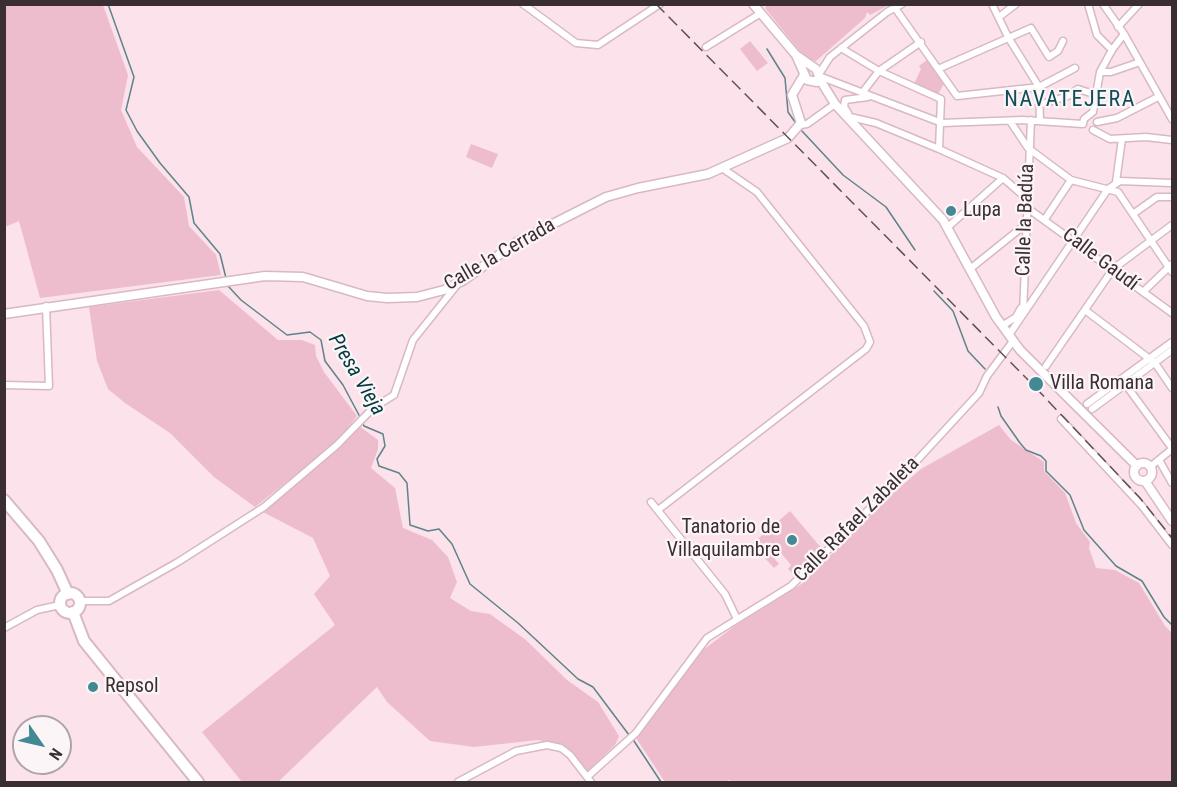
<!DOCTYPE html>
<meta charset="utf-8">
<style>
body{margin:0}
#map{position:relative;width:1177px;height:787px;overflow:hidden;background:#fce2ea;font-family:"Roboto Condensed",sans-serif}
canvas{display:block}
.frame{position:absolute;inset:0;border:6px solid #3a2e33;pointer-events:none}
.north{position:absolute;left:12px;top:715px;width:60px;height:60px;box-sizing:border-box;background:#fcf5f7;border:2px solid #aea5a9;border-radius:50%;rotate:124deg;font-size:16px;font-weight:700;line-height:24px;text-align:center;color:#3a2e33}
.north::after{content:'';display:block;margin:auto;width:21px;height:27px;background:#438994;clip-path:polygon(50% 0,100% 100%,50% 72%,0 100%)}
</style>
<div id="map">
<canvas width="1177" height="787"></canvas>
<div class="frame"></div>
<div class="north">N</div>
</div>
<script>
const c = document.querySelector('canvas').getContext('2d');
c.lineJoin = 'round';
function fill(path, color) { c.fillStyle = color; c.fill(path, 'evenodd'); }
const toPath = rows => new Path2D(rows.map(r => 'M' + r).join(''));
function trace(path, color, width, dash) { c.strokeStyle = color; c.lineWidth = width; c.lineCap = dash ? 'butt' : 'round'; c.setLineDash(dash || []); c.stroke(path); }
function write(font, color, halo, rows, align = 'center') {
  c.font = font + ' "Roboto Condensed",sans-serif'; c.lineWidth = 4.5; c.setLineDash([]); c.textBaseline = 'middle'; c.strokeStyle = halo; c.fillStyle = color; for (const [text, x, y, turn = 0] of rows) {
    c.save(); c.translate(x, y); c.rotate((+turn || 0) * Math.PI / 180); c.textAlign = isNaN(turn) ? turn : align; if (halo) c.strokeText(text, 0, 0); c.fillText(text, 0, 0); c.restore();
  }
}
fill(toPath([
 [768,4,889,5,870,15,867,12,865,18,816,61,807,60,765,8],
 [4,5,103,5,128,75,121,110,137,147,184,197,189,226,216,255,221,275,40,298,19,221,5,227],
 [750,41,768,63,757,71,740,49],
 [927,60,944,84,938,94,914,84,921,69,919,66],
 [471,144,498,154,492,168,466,157],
 [219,290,278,340,302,340,315,345,316,356,324,372,357,416,343,434,324,452,255,507,214,477,170,433,125,403,108,389,97,361,89,307],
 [999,425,1011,440,1044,462,1044,471,1065,493,1076,523,1090,542,1089,548,1096,568,1115,570,1139,583,1165,626,1172,633,1172,782,732,782,729,780,725,782,665,782,636,738,698,654,736,625,803,583,883,502,921,469],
 [359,426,378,440,378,449,371,468,395,488,403,528,432,540,448,557,457,582,450,598,471,611,490,614,526,640,567,680,598,702,619,736,615,745,588,771,567,747,538,740,474,747,430,741,387,702,377,687,278,782,242,782,202,732,335,625,314,594,330,576,313,538,263,512,336,451],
 [790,511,823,550,795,576,788,569,791,565,781,553,774,558,779,564,774,568,752,544]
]), '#edbdce');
trace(toPath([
 [108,4,134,77,126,110,137,131,160,163,189,197,194,223,220,254,226,278],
 [767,49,785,78,788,112,795,122],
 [802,131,843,175,886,207,915,250],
 [228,286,241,300,287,335,310,332,321,340,325,361,343,385,360,417],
 [934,291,953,311,968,351,985,369],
 [998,407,1001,416,1020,443,1026,450,1041,456,1046,461,1046,471,1070,495,1084,530,1116,566,1142,581,1164,617,1172,625],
 [362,422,364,426,383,434,385,446,377,459,379,466,399,473,407,483,410,525,428,531,439,529,452,544,470,584,518,623,578,679,593,687,629,735],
 [632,738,661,782]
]), '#5e838a', 1.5);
const street = toPath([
 [523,4,576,43,598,45,660,4],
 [992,4,1008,37,1039,87,1040,121],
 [1088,4,1097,35,1112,50],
 [1103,4,1124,34,1172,119],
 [895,8,957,96,1039,87,1075,68],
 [999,17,1016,4],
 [1118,27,1139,4],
 [706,47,761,13],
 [841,48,879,71,941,99,939,149],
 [938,69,1031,28,1049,57,1058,51,1063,41],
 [1100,72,1111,72,1140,62],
 [819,74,830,57,887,12,902,4],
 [819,76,942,123,1022,120,1083,124],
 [862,93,879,71,921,42],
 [1039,105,1068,96,1078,89,1097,95],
 [848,113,844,107,845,100,868,97],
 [846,116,876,123,939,149,1003,178,1026,198],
 [1010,121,1028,148,1071,180,1118,192,1172,272],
 [1097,122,1117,118,1158,97],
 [1083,124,1084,119,1093,112,1100,72,1112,50,1124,34],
 [800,125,807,124,835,104],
 [1093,130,1110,139,1146,137,1172,140],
 [1116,182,1122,139],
 [1026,207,1172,313],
 [1133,214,1157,197,1172,197],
 [1045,219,1071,180],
 [948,227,1003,178],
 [970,269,1026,224],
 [1143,292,1172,264],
 [1085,310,1155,363,1172,388],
 [1023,314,1031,120],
 [1002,326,1016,317,1021,308],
 [1009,335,1108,189,1120,181,1172,183],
 [1046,366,1113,269,1172,225],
 [1123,381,1172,448],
 [4,385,49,386,46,306],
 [1087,404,1172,342],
 [1092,409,1172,350],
 [1061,419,1142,506,1172,545],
 [1159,460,1172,483],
 [1150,467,1172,449],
 [651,502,725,594,737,619],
 [658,510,866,349,870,342,864,326,757,192,722,168],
 [79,601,109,601,178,562,264,507,337,445,373,408,394,395,413,340,457,285],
 [4,628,37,610,60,605],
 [587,777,636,733,707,638,791,586,899,480,979,393,987,376,1013,341],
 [458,782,516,751,547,745,561,748,570,755,591,782]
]);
const secondary = toPath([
 [753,4,796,55,816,69,819,76,817,82,807,80,796,55],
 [819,78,835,104,943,220,996,317,1020,350,1137,466],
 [4,314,265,276,303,277,367,296,387,298,417,297,444,290,464,280,517,242,606,197,638,188,708,174,788,138,801,123,792,95,804,75],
 '1134 472a9 9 0 1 1 18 0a9 9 0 1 1-18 0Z',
 [1145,481,1172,521]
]);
const highway = toPath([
 [4,500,39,541,57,570,68,594],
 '60 603a10 10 0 1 1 20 0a10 10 0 1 1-20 0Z',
 [73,612,84,641,198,782]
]);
trace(street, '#d8b9c3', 9);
trace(secondary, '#d8b9c3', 11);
trace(highway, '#d8b9c3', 14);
trace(street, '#fff', 6);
trace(secondary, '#fff', 8);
trace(highway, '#fff', 10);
trace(toPath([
 [656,4,1034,386,1140,498,1172,538]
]), '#5f5056', 1.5, [12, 6]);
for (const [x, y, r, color] of [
 [951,211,6,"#438994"],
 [1036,384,8,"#438994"],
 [792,540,6,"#438994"],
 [93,687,6,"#438994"]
]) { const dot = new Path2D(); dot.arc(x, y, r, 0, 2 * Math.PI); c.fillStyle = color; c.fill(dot); trace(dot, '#fcf5f7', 2); }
write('20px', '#3a2e33', '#fcf5f7', [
 ["Lupa",963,211],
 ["Villa Romana",1050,384],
 ["Tanatorio de",780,528,"right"],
 ["Villaquilambre",780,551,"right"],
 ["Repsol",105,687]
], 'left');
write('20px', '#3a2e33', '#fcf5f7', [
 ["Calle la Badúa",1026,220,-88],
 ["Calle la Cerrada",500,255,-30],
 ["Calle Gaudí",1100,260,37],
 ["Calle Rafael Zabaleta",857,520,-45]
]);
write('italic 21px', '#003a41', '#fcf5f7', [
 ["Presa Vieja",356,375,59]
]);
c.letterSpacing = '1.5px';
write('22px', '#124e56', '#fcf5f7', [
 ["NAVATEJERA",1070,100]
]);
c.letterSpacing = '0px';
</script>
